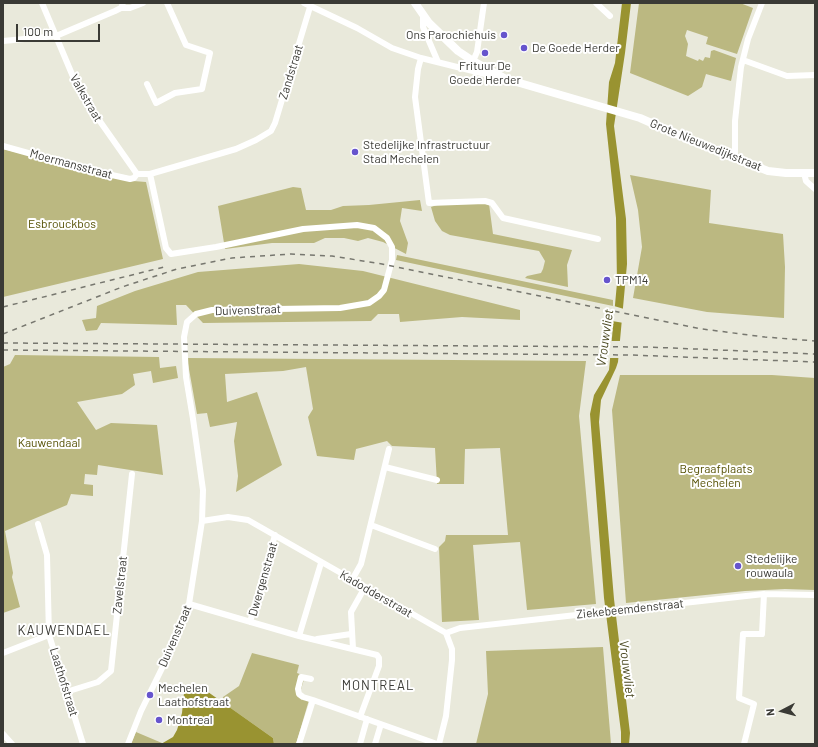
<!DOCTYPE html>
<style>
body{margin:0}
#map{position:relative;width:818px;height:747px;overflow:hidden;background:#e9e9db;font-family:Barlow,sans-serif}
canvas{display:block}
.frame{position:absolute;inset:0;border:4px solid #3a3a35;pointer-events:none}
.north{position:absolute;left:762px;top:691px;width:40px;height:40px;-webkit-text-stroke:3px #fff;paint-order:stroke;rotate:264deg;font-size:11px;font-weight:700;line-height:16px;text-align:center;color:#3a3a35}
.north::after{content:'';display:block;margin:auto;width:14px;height:18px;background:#3a3a35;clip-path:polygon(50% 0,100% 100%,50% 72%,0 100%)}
.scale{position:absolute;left:16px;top:24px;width:84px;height:18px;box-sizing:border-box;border:2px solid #3a3a35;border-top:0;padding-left:5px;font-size:12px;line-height:14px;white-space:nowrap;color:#3a3a35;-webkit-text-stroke:3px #fff;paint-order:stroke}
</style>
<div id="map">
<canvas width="818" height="747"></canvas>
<div class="frame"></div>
<div class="north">N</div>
<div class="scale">100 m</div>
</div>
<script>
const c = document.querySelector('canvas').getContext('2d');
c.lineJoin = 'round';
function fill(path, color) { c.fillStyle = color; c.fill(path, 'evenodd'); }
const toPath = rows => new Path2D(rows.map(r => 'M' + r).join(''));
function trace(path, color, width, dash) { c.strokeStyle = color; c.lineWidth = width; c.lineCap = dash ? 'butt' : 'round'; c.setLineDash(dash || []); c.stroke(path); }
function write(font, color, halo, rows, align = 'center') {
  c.font = font + ' Barlow,sans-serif'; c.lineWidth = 4; c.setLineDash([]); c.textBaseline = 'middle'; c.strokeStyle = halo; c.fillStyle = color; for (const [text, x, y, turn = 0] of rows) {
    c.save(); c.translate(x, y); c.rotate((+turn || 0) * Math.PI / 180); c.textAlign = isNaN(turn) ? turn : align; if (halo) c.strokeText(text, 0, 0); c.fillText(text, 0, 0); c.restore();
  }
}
fill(toPath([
 [639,3,740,3,753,8,737,54,706,44,708,37,687,30,685,36,688,44,686,56,698,61,699,59,703,61,705,57,710,58,711,51,714,50,736,58,731,81,706,74,702,87,688,96,630,73],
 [3,149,133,181,146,182,163,259,3,297],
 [630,175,711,190,709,223,783,234,785,267,784,318,707,312,633,298,642,247,638,210],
 [293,187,301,188,306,210,331,210,343,206,369,205,420,200,422,211,402,208,400,221,408,243,406,254,383,242,368,238,358,241,344,238,325,238,314,243,272,243,225,249,218,206],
 [485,203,489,204,493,234,572,250,567,265,568,287,525,278,527,276,541,273,543,269,545,261,539,251,450,235,442,231,435,221,431,207,437,205],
 [397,255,613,300,613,306,396,260],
 [299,264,363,271,520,310,520,320,462,317,400,322,399,314,378,314,371,321,203,323,186,305,176,305,177,325,101,323,97,330,86,331,82,320,96,318,97,306,135,291,198,272],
 [15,355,159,357,160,368,176,366,178,378,153,383,151,371,133,374,135,385,122,394,77,402,96,430,111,423,157,425,163,475,98,465,97,475,85,474,84,484,93,485,93,496,71,494,67,505,5,531,13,573,12,577,20,607,3,613,3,367,10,364],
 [187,358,586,361,579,416,596,604,527,610,520,542,473,545,479,620,442,622,439,547,445,541,446,535,508,535,500,448,465,449,464,484,437,484,435,448,392,446,387,441,356,449,354,460,317,456,308,417,313,409,306,367,283,371,225,374,227,402,257,392,282,465,236,492,238,476,234,441,237,422,210,427,207,413,197,414],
 [620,375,772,375,815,378,815,590,785,589,745,591,626,603,612,410],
 [603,647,611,744,476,744,488,694,486,651],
 [252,653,299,665,297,673,305,676,299,696,309,700,296,744,274,744,273,738,222,702,223,697,239,686],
 [136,732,162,743,131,744]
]), '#bbb881');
fill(toPath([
 [622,3,631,3,625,53,614,126,626,219,627,264,618,362,616,368,601,400,599,422,614,599,630,733,629,744,621,744,621,732,604,598,590,414,594,395,609,370,617,283,616,218,606,124,609,82,615,63],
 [188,686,208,692,273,738,274,744,161,744,173,737,177,730,182,713,184,693,188,690]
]), '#999331');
fill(toPath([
 [614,306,624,309,624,323,612,321],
 [609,341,622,341,620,358,608,358]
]), '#e9e9db');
trace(toPath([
 [42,3,74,79,99,120,137,174,150,174,236,149,256,140,271,131,275,123,310,7],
 [304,3,357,28,392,48,421,58],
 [596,3,610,16],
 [121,8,130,8,143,3],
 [423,15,423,27,438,62],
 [3,41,56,36,115,11,121,8,123,3],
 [743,60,787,76,815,75],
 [473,61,477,52,484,3],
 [501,78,421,58,418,69,415,97,429,203,485,201,492,203,503,218,598,239],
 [147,84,156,103,175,93,202,89,210,53,186,45,167,3],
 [3,146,89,170,130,179,134,178,137,174],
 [735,159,735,121,741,67,748,39,762,3],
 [804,173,806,181,815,189],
 [385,467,437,480],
 [202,521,228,517,248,520,446,633,452,649,452,660,446,716,439,744],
 [38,524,47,555,49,635,83,744],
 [371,525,435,549],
 [352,580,361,564,389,449],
 [189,604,299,636,377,655,379,658,379,666,360,717],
 [250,622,275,535],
 [446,633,460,628,764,594,815,595],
 [299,636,321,563],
 [317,639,351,634],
 [353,649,351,612,365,587],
 [3,653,49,635],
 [311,679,301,677,298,689,299,694,303,697,313,700],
 [66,692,98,682,111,671,132,474],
 [3,734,12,744],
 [128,744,141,711,170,652,189,604,202,521,203,490,193,419,186,377,184,337,187,322,196,314,212,310,340,308,369,303,379,296,384,290,392,260,392,247,387,238,374,228,357,225,303,229,216,247,171,254,166,248,150,174],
 [299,744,313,700,437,744],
 [360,744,367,719],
 [375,744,381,724],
 [744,744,754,704,739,698,743,634,762,634,764,594]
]), '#fff', 6);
trace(toPath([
 [415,3,429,23,458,51,473,61,506,79,640,118,697,143,768,171,786,173,815,173]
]), '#fff', 8);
trace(toPath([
 [3,307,164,267],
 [3,334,122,287,177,269,232,258,291,254,332,256,382,264,702,329,765,337,815,341],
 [3,343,647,347,815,354],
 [3,350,630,355,815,362]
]), '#77776f', 1.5, [5, 5]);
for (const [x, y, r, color] of [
 [504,35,4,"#6654cd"],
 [524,48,4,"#6654cd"],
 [485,53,4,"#6654cd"],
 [355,152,4,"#6654cd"],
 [607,280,4,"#6654cd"],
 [738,566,4,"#6654cd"],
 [150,695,4,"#6654cd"],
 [159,720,4,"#6654cd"]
]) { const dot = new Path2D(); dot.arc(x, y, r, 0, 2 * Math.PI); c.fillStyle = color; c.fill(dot); trace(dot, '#fff', 1.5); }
write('12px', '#3a3a35', '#fff', [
 ["Ons Parochiehuis",496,35,"right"],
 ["De Goede Herder",532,48],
 ["Frituur De",485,66,"center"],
 ["Goede Herder",485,80,"center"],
 ["Stedelijke Infrastructuur",363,145],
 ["Stad Mechelen",363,159],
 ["TPM14",615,280],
 ["Stedelijke",746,559],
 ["rouwaula",746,573],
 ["Mechelen",158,688],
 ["Laathofstraat",158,702],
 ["Montreal",167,720]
], 'left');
write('12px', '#3a3a35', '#fff', [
 ["Zandstraat",291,72,-73],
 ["Valkstraat",86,98,60],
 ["Grote Nieuwedijkstraat",706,145,22],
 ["Moermansstraat",71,164,15],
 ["Duivenstraat",248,310,-2],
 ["Dwergenstraat",263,579,-74],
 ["Zavelstraat",120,585,-84],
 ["Kadodderstraat",376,594,30],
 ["Ziekebeemdenstraat",630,609,-6],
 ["Duivenstraat",175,636,-67],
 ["Laathofstraat",64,682,73]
]);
write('12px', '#555003', '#fff', [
 ["Esbrouckbos",62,224],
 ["Kauwendaal",49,443],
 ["Begraafplaats",716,469],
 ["Mechelen",716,483]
]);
write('italic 13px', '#4a4820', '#fff', [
 ["Vrouwvliet",605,338,-82],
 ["Vrouwvliet",627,669,83]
]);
c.letterSpacing = '1px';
write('13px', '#3a3a35', '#fff', [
 ["KAUWENDAEL",64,631],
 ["MONTREAL",378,686]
]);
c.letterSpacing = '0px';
</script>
